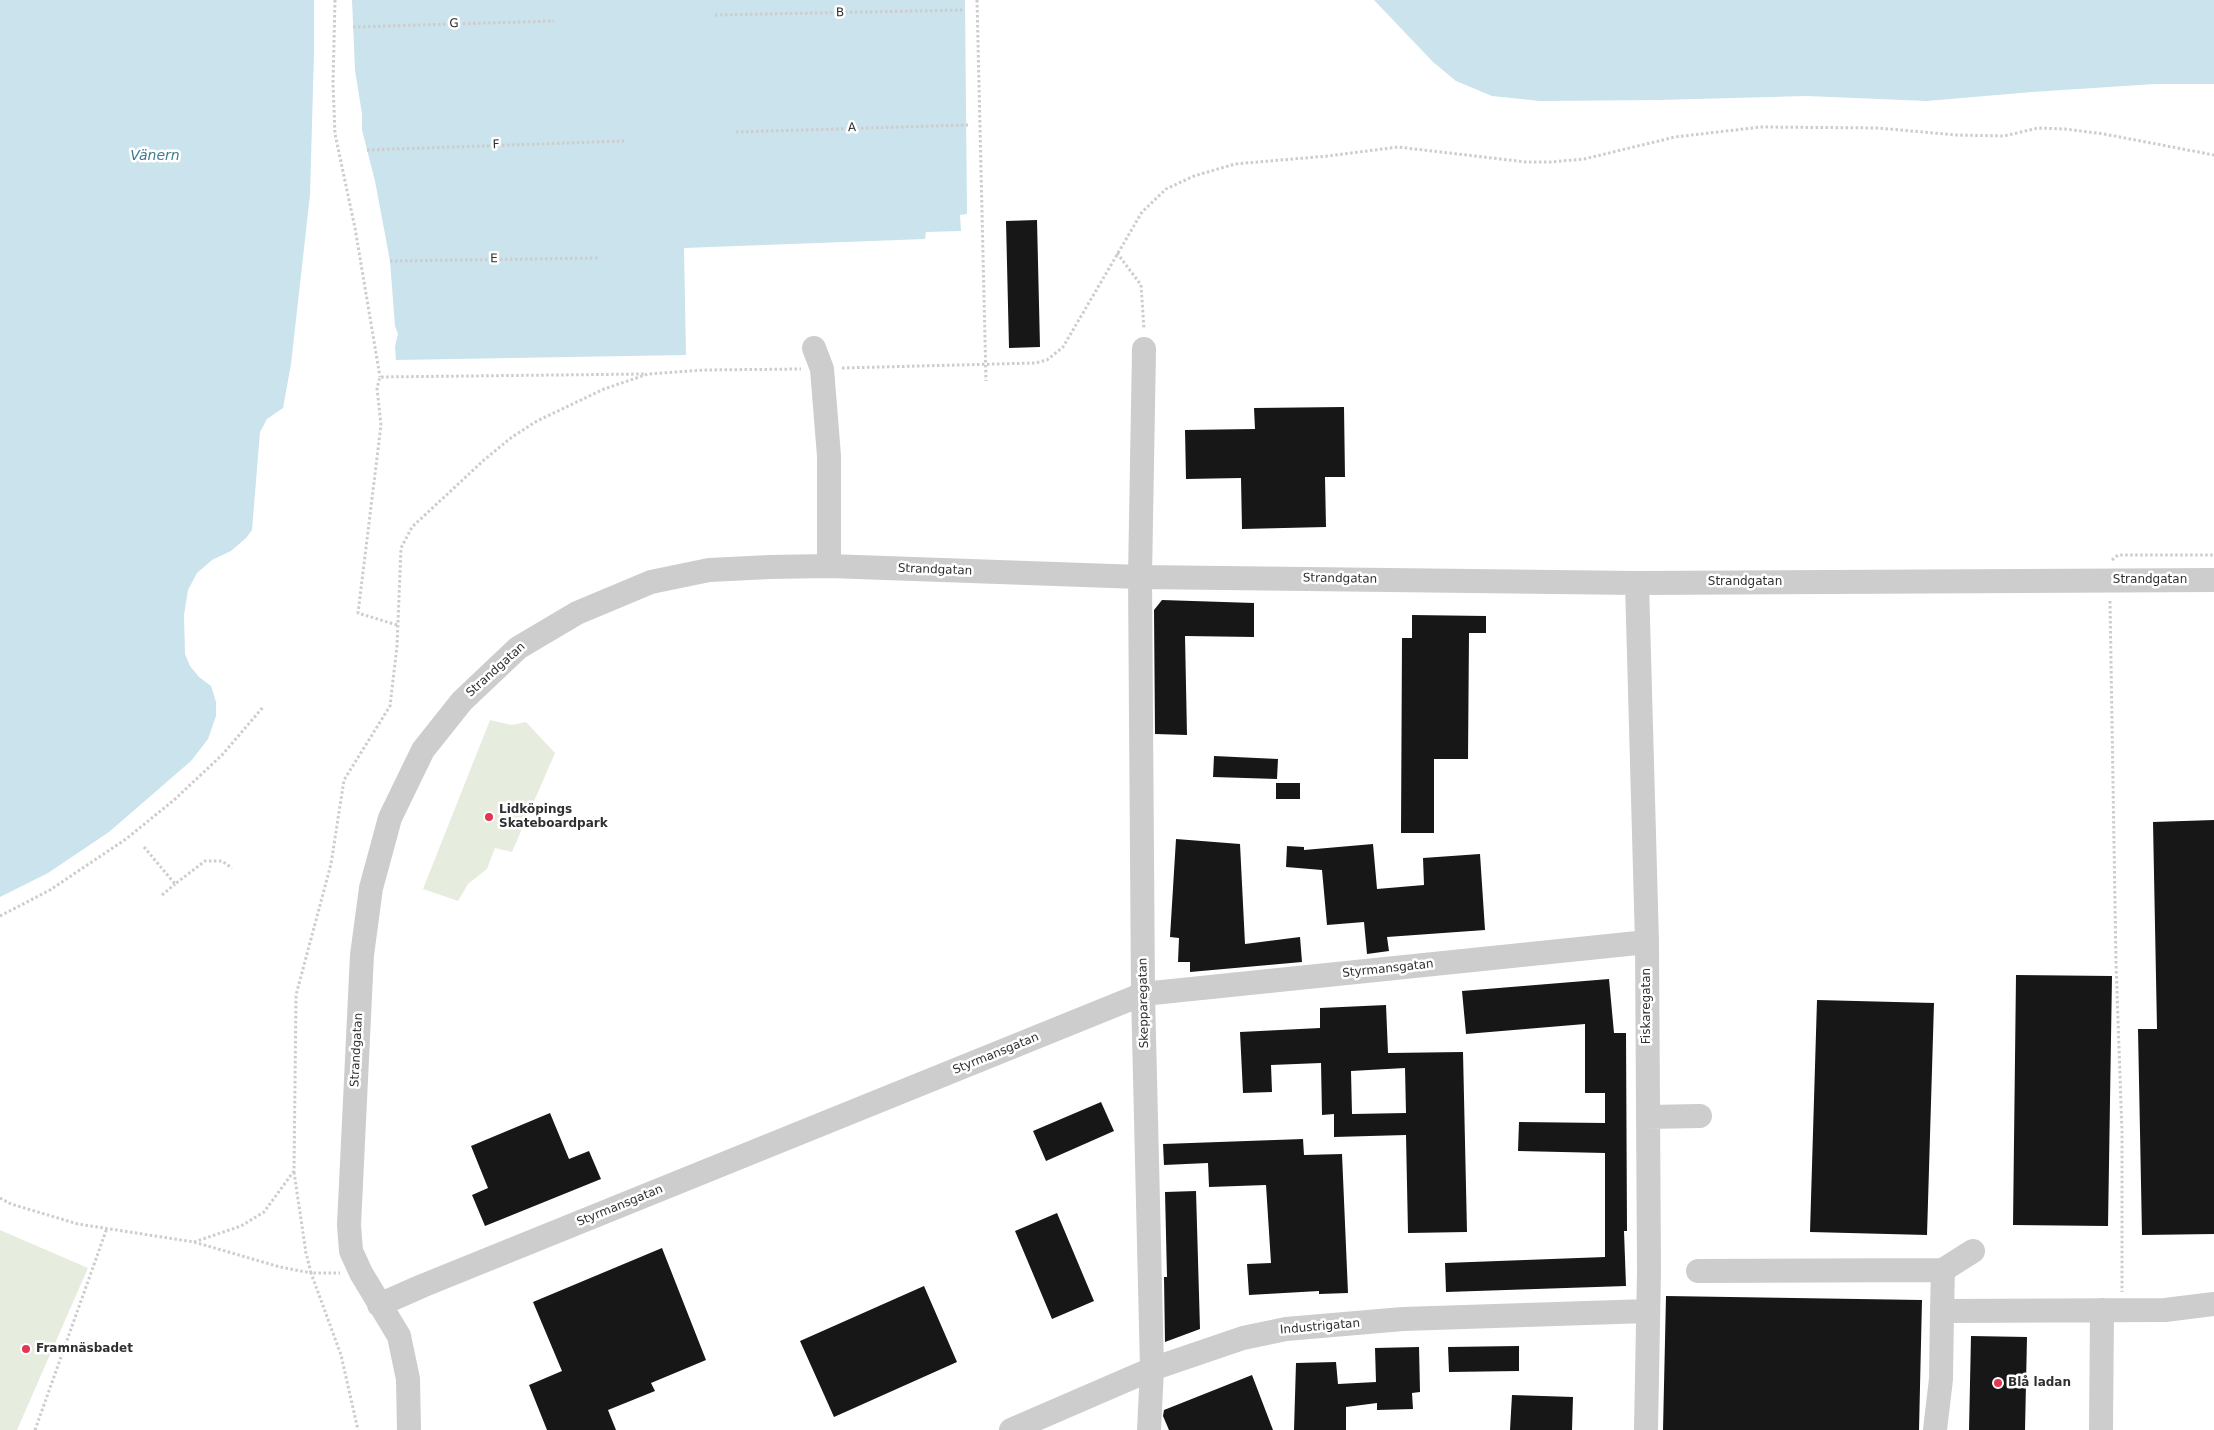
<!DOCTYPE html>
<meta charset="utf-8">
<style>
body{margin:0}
canvas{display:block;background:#fff}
</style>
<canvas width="2214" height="1430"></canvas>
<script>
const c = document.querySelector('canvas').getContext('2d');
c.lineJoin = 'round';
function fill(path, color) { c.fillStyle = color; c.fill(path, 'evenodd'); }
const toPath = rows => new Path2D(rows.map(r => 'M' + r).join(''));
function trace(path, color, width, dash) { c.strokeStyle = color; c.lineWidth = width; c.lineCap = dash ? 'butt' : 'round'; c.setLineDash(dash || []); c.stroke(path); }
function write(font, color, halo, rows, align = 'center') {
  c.font = font + ' "DejaVu Sans",sans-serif'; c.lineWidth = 5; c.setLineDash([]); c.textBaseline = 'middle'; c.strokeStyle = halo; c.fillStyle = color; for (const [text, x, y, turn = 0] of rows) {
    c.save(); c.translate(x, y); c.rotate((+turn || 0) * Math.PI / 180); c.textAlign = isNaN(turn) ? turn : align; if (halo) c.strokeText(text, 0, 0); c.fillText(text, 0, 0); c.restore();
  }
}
fill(toPath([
 [490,720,512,725,526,722,555,753,512,852,495,848,487,869,468,884,458,901,423,889],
 [0,1230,88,1268,17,1430,0,1430]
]), '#e7edde');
fill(toPath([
 [0,0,314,0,314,53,310,195,291,364,283,408,267,419,260,432,252,530,246,538,231,551,212,560,197,573,188,590,184,615,185,654,190,666,199,677,211,686,216,702,216,716,208,739,191,761,109,832,48,873,0,897],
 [352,0,965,0,967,214,960,215,961,231,926,232,925,239,684,248,686,355,396,360,395,346,398,334,395,326,390,261,375,181,362,130,362,114,355,70],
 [1374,0,2214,0,2214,84,2155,84,2032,92,1927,101,1807,96,1659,100,1540,101,1492,96,1456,81,1433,62]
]), '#cbe3ec');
fill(toPath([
 [1037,220,1040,347,1009,348,1006,221],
 [1344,407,1345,477,1325,477,1326,527,1242,529,1241,478,1186,479,1185,430,1255,429,1254,408],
 [1162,600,1254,603,1254,637,1185,636,1187,735,1155,734,1154,610],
 [1412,615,1486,616,1486,633,1469,633,1468,759,1434,759,1434,833,1401,833,1402,638,1412,638],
 [1214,756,1278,759,1277,779,1213,777],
 [1276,783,1300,783,1300,799,1276,799],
 [2214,820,2214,1234,2142,1235,2138,1029,2157,1029,2153,822],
 [1176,839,1240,844,1245,944,1300,937,1302,962,1190,972,1190,962,1178,962,1179,938,1170,937],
 [1373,844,1377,889,1424,885,1423,858,1480,854,1485,930,1387,937,1389,951,1367,954,1364,922,1327,925,1322,870,1286,867,1287,846,1304,847,1304,850],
 [2016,975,2112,976,2108,1226,2013,1225],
 [1609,979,1614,1033,1626,1033,1627,1231,1624,1231,1626,1286,1446,1292,1445,1263,1605,1257,1605,1153,1518,1151,1519,1122,1605,1123,1605,1093,1585,1093,1585,1024,1466,1034,1462,991],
 [1817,1000,1934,1003,1927,1235,1810,1232],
 [1386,1005,1388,1053,1463,1052,1467,1232,1408,1233,1406,1135,1334,1137,1334,1114,1322,1115,1321,1063,1271,1065,1272,1092,1243,1093,1240,1032,1320,1028,1320,1008],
 [1405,1068,1406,1113,1352,1114,1351,1071],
 [1101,1102,1114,1131,1046,1161,1033,1131],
 [550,1113,569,1159,589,1151,601,1179,485,1226,472,1195,488,1188,471,1146],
 [1303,1139,1304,1155,1342,1154,1348,1293,1319,1294,1319,1291,1249,1295,1247,1264,1271,1263,1266,1185,1209,1187,1208,1163,1164,1165,1163,1144],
 [1196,1191,1200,1329,1165,1342,1164,1277,1167,1277,1165,1192],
 [1057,1213,1094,1301,1052,1319,1015,1231],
 [662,1248,706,1360,651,1383,655,1391,608,1410,616,1430,547,1430,529,1385,562,1371,533,1302],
 [924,1286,957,1362,834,1417,800,1341],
 [1666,1296,1922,1300,1919,1430,1663,1430],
 [1971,1336,2027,1337,2025,1430,1969,1430],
 [1519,1346,1519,1371,1449,1372,1448,1347],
 [1419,1347,1420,1392,1412,1393,1413,1409,1377,1410,1377,1403,1346,1407,1346,1430,1294,1430,1296,1363,1336,1362,1338,1384,1376,1382,1375,1348],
 [1252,1375,1273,1430,1169,1430,1163,1416,1164,1410],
 [1512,1395,1573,1397,1572,1430,1510,1430]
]), '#171717');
trace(toPath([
 [335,0,333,83,335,134,355,228,380,377],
 [977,0,986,381],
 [715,15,965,10],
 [353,27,554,21],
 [736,132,968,125],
 [367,150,624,141],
 [1117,253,1141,285,1144,329],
 [390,261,598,258],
 [842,368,1035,363,1047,360,1063,347,1142,212,1166,189,1194,176,1235,164,1328,156,1398,147,1526,162,1551,162,1584,159,1675,137,1761,127,1878,128,1956,135,2004,136,2038,128,2065,129,2104,134,2214,155],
 [2112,560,2118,555,2214,555],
 [2110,601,2116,963,2122,1132,2122,1292],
 [397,625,358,613,381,425,377,388,380,377,644,374],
 [144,847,175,884,205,861,222,861,232,868],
 [162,895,175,884],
 [0,916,50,890,126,839,174,800,222,755,264,706],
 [294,1172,306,1253,311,1273,340,1273],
 [0,1198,11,1204,78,1224,194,1242,280,1267,311,1273,341,1355,358,1430],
 [194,1242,241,1226,264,1212,294,1171,296,995,331,864,344,780,390,706,397,646,401,548,412,527,484,460,512,437,537,421,604,389,648,374,704,370,801,369],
 [35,1430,107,1228]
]), '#cdcdcd', 3, [2.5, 2.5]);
trace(toPath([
 [814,348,822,369,829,456,829,566],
 [1144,349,1140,577,1143,994,1152,1369,1149,1430],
 [1637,583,1647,942,1649,1270,1646,1430],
 [1648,1117,1700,1116],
 [1943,1270,1973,1251],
 [1698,1271,1943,1270,1942,1311,2165,1310,2214,1304],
 [379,1305,422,1286,1143,994,1647,942],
 [409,1430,408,1379,399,1336,361,1273,351,1251,349,1225,362,955,371,888,390,818,423,750,462,701,518,648,577,613,651,582,709,570,770,567,829,566,1140,577,1637,583,2214,580],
 [1011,1430,1152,1369,1243,1338,1286,1329,1403,1319,1648,1311],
 [1935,1430,1941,1379,1942,1311],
 [2101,1430,2102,1310]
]), '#cdcdcd', 24);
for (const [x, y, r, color] of [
 [489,817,5,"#e43553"],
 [26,1349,5,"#e43553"],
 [1998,1383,5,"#e43553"]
]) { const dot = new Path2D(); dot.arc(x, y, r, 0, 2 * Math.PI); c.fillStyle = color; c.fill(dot); trace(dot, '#fff', 2); }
write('12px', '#303030', '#fff', [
 ["B",840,13,-1],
 ["G",454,24,-2],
 ["A",852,128,-2],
 ["F",496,145,-2],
 ["E",494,259,-1],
 ["Strandgatan",935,570,2],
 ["Strandgatan",1340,579,1],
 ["Strandgatan",2150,580],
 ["Strandgatan",1745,582],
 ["Strandgatan",496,670,-42],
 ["Styrmansgatan",1388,969,-6],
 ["Skepparegatan",1144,1003,-91],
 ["Fiskaregatan",1647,1006,-90],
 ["Strandgatan",357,1050,-87],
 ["Styrmansgatan",996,1054,-22],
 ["Styrmansgatan",620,1206,-22],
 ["Industrigatan",1320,1327,-5]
]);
write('bold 12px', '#303030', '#fff', [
 ["Lidköpings",499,810],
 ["Skateboardpark",499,824],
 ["Framnäsbadet",36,1349],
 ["Blå ladan",2008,1383]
], 'left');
write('italic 14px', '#3e7a92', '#fff', [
 ["Vänern",155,156]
]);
</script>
